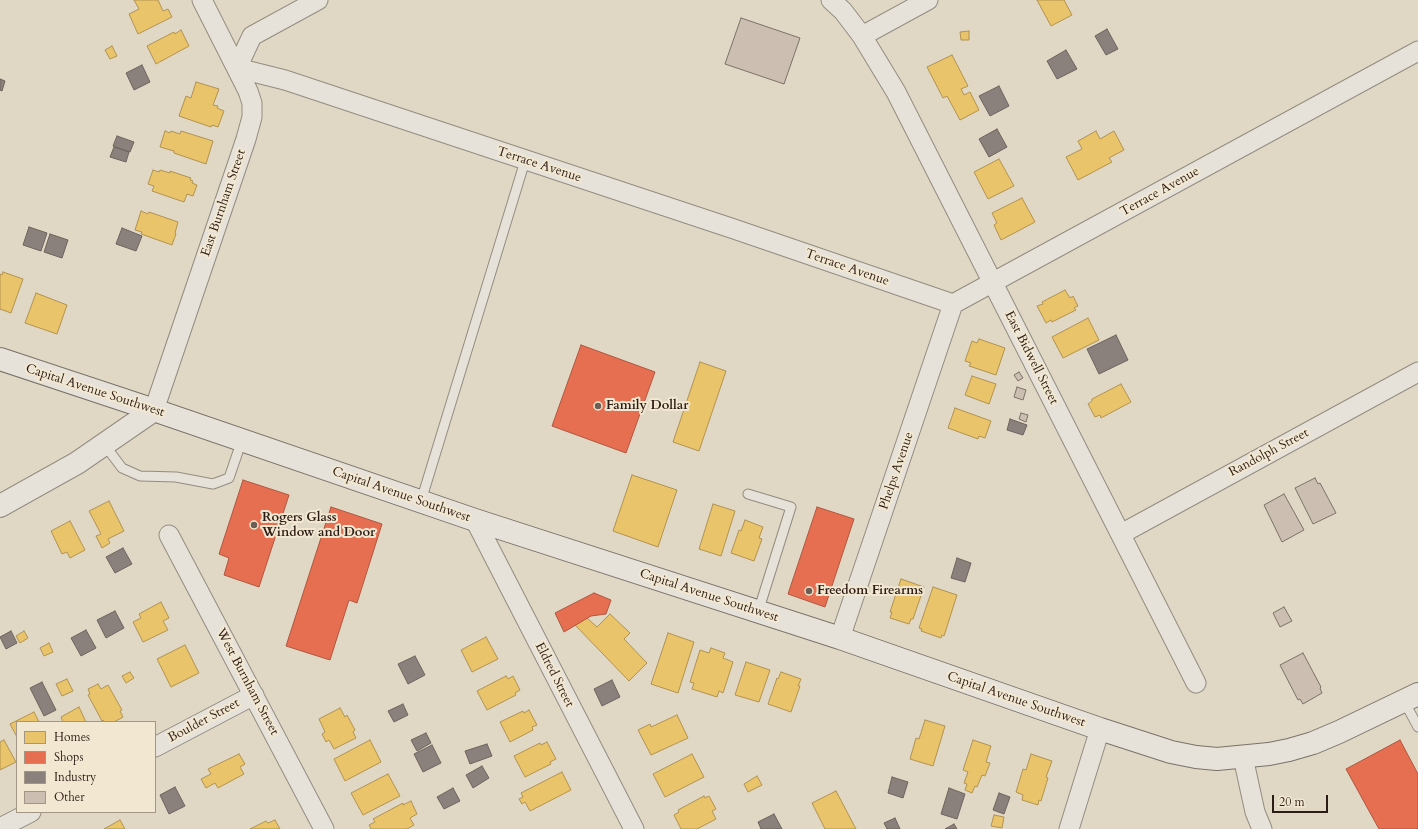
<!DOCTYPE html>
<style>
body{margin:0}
#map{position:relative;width:1418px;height:829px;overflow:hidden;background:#e0d8c5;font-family:Cardo,serif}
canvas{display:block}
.legend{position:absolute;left:16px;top:721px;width:140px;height:92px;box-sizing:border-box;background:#f2e8d2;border:1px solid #a39686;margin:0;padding:5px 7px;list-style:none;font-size:12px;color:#2d1c15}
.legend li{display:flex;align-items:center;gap:8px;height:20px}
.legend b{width:20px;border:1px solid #a39686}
.scale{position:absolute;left:1272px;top:795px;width:56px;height:18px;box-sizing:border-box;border:2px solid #2d1c15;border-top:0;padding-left:5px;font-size:12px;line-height:14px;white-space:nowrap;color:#2d1c15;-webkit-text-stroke:3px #f2e8d2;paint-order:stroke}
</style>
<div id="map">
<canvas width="1418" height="829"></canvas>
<ul class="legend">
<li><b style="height:11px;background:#e9c46a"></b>Homes</li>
<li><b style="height:11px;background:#e76f51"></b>Shops</li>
<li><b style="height:11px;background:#8a817c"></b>Industry</li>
<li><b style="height:11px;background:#ccbeb0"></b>Other</li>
</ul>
<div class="scale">20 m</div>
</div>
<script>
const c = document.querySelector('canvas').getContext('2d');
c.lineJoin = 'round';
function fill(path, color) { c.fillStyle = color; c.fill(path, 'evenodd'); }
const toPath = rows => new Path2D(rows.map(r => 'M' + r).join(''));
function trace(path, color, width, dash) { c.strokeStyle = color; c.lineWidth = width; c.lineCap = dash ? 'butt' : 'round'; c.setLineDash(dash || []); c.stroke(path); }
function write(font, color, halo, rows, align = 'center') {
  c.font = font + ' Cardo,serif'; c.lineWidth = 4; c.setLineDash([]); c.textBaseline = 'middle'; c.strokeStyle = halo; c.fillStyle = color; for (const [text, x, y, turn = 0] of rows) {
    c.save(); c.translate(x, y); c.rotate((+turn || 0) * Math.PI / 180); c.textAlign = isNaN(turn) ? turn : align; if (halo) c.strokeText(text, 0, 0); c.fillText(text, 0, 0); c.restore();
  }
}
const homes = toPath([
 [134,0,158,0,163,11,168,9,172,17,138,34,129,14,139,9,134,0],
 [1037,0,1064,0,1072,15,1051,26,1037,0],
 [181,30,189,46,156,64,147,46,174,32,175,34,181,30],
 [969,31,969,40,961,40,960,32,969,31],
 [112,46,117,56,110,59,105,50,112,46],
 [952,55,968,86,961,89,964,95,970,92,979,110,960,120,947,96,943,98,927,67,952,55],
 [196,82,219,89,213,105,218,106,217,108,224,111,218,127,212,125,211,127,179,116,186,96,191,98,196,82],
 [165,131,170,133,171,131,180,134,181,131,213,141,206,164,174,153,174,151,160,147,165,131],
 [1096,131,1100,139,1114,131,1124,150,1109,158,1112,162,1078,180,1066,157,1082,149,1078,141,1096,131],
 [999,159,1014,186,988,199,974,172,999,159],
 [153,170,159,172,160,170,170,173,170,171,191,178,190,180,193,181,192,183,197,185,193,196,187,194,184,202,152,191,154,186,148,184,153,170],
 [1022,198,1035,222,1001,240,994,225,997,223,992,213,1022,198],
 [141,211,148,214,149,212,178,222,175,233,176,234,172,245,141,234,142,232,135,230,141,211],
 [3,272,23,279,11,313,0,309,0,274,2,275,3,272],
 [1065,290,1070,298,1073,296,1078,306,1074,308,1076,310,1052,322,1051,320,1046,323,1037,306,1043,304,1042,302,1065,290],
 [36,293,67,305,57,334,25,323,36,293],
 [1088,318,1099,340,1063,358,1052,337,1088,318],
 [979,339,1005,348,996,375,969,366,971,363,965,361,972,341,977,343,979,339],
 [700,362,726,371,699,451,673,442,700,362],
 [972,376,996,384,989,404,965,395,972,376],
 [1121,384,1131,402,1101,418,1100,415,1095,417,1088,404,1092,401,1092,399,1121,384],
 [955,408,991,421,985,438,979,436,978,439,948,428,955,408],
 [632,475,677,490,658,547,613,531,632,475],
 [109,501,124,531,108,539,110,543,102,548,96,536,101,534,89,511,109,501],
 [713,504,735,511,721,556,699,549,713,504],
 [745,520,763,527,759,538,762,539,754,561,731,553,739,530,741,531,745,520],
 [70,521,85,550,70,558,67,552,62,554,51,531,70,521],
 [901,579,924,587,913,619,911,619,909,624,890,618,892,612,890,612,901,579],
 [933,587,957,595,944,636,942,635,941,638,921,631,922,629,919,628,933,587],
 [161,602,169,618,163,621,168,630,143,642,133,622,141,618,139,614,161,602],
 [610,614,630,633,624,639,647,663,629,681,575,625,587,618,597,627,610,614],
 [24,631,28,638,20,643,16,636,24,631],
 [668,633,694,642,678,693,651,684,668,633],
 [486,637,498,659,472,672,461,650,486,637],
 [49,643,53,652,44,656,40,648,49,643],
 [185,645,199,673,171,687,157,659,185,645],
 [711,648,725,653,723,658,733,662,723,693,719,691,717,697,692,689,694,683,690,682,700,650,709,653,711,648],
 [746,662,770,670,759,702,735,695,746,662],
 [130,672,134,678,126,683,122,676,130,672],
 [781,672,801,679,798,686,800,686,791,712,768,704,777,678,778,679,781,672],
 [506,676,508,679,513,676,520,690,515,693,516,695,487,710,477,691,506,676],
 [67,679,73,691,62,696,56,684,67,679],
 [98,684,101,689,108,685,122,710,120,711,123,717,114,722,104,722,103,720,102,721,88,695,90,694,88,689,98,684],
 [79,707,86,722,63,722,61,717,79,707],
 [340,708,345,717,347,715,355,730,353,732,356,738,334,749,329,740,326,742,322,734,325,732,319,719,340,708],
 [529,710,537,725,532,727,533,730,510,742,500,722,523,711,524,713,529,710],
 [34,712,39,722,17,722,17,737,10,724,34,712],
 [677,715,688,738,651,755,638,730,650,724,651,727,677,715],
 [925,720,945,726,933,766,910,759,916,738,919,739,925,720],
 [4,740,16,762,0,770,0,742,4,740],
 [370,740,381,762,345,781,334,759,370,740],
 [973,740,991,746,986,762,990,763,985,776,982,775,977,787,975,786,972,793,965,790,967,784,964,783,968,772,963,770,973,740],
 [547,742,556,759,550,762,551,764,525,777,514,756,540,743,541,745,547,742],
 [239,754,245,764,240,767,244,774,218,788,215,783,206,788,201,779,211,774,208,769,239,754],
 [692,754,704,777,665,797,653,774,692,754],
 [1031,754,1052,761,1046,777,1048,778,1041,801,1039,800,1038,805,1022,800,1023,795,1016,792,1023,769,1026,770,1031,754],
 [562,772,571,790,530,811,525,802,522,804,519,799,523,797,521,793,562,772],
 [388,774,400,796,363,815,351,793,388,774],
 [757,776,762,785,748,792,744,784,757,776],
 [836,791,856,829,825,829,812,803,836,791],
 [704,796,705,798,709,796,716,809,712,811,716,819,697,829,681,829,674,815,679,812,678,810,704,796],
 [411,801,417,814,410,818,414,825,407,829,371,829,369,825,375,822,373,819,403,803,403,805,411,801],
 [994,815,1004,817,1002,828,991,826,994,815],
 [120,820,125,829,104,829,120,820],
 [275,820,280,829,250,829,266,821,268,823,275,820]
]);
fill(homes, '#e9c46a');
trace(homes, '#b19250', 1);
const shops = toPath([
 [581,345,655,372,626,453,552,426,581,345],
 [243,480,289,495,259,587,224,575,229,558,219,554,243,480],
 [331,507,382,524,357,603,349,600,330,660,286,646,331,507],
 [817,507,854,519,825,607,788,594,817,507],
 [594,593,611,600,606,614,591,616,564,632,555,613,594,593],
 [1400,740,1418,774,1418,829,1379,829,1346,769,1400,740]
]);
fill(shops, '#e76f51');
trace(shops, '#af563f', 1);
const industry = toPath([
 [1107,29,1118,49,1106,55,1095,36,1107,29],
 [1066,50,1077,69,1057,79,1047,61,1066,50],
 [142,65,150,82,134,90,126,73,142,65],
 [0,79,5,81,2,91,0,90,0,79],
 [999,86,1009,106,990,116,979,96,999,86],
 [997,129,1007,147,989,157,979,139,997,129],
 [117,136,134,142,130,152,113,146,117,136],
 [114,147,129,152,126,162,110,157,114,147],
 [29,227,47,233,41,251,23,245,29,227],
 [122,228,142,236,136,251,116,244,122,228],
 [50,234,68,240,62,258,44,252,50,234],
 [1116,335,1128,360,1099,374,1087,349,1116,335],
 [1010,419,1027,425,1023,435,1007,430,1010,419],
 [123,548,132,564,115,573,106,557,123,548],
 [957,558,971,563,965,582,951,578,957,558],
 [115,611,124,628,106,638,97,620,115,611],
 [86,630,96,648,81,656,71,638,86,630],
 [11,631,17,643,6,649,0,637,11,631],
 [415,656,425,675,408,684,398,664,415,656],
 [612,680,620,697,602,706,594,689,612,680],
 [42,682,56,710,44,716,30,688,42,682],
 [403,704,408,715,394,722,388,711,403,704],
 [426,733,431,743,417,751,411,740,426,733],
 [487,744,492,756,470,764,465,751,487,744],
 [432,745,441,763,423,772,414,754,432,745],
 [482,766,489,778,473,788,466,775,482,766],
 [892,777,908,782,903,798,888,793,892,777],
 [175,787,185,806,169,814,160,795,175,787],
 [453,788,460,801,444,809,437,797,453,788],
 [949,788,965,794,957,819,941,814,949,788],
 [999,793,1010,797,1004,814,993,810,999,793],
 [774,814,782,829,761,829,758,822,774,814],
 [895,818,900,829,887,829,884,823,895,818],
 [954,824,957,829,945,829,954,824]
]);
fill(industry, '#8a817c');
trace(industry, '#6e635d', 1);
const building = toPath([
 [741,18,800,38,784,84,725,64,741,18],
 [1019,372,1023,378,1018,381,1014,375,1019,372],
 [1017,387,1026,390,1023,400,1014,397,1017,387],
 [1021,413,1028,415,1026,422,1019,419,1021,413],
 [1315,478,1318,484,1320,483,1336,513,1313,524,1295,488,1315,478],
 [1284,494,1304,530,1282,542,1264,505,1284,494],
 [1284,607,1292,621,1280,627,1273,613,1284,607],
 [1303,653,1321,687,1320,688,1322,693,1303,704,1300,699,1298,700,1280,665,1303,653]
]);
fill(building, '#ccbeb0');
trace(building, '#797269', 1);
const service = toPath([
 [104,444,122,468,140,476,176,477,213,484,229,478,242,440],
 [748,494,791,507,758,612],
 [421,501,525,161],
 [1404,701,1418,727]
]);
const minor = toPath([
 [318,0,252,36,237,68,285,80,734,229,953,304,1418,51],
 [831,0,843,11,862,36,896,92,1196,683],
 [862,36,928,0],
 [154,410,246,139,252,117,252,103,248,91,202,0],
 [475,520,634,829],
 [1121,534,1418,372],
 [169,535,324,829],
 [840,638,953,304],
 [155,747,254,695],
 [1243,757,1255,812,1262,829],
 [0,828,31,812],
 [1069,829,1100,729]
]);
const tertiary = toPath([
 [0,506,77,463,154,410]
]);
const secondary = toPath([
 [0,359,154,410,475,520,840,638,1100,729,1171,752,1196,757,1217,759,1269,754,1289,750,1313,743,1339,732,1418,694]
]);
trace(service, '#928c80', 11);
trace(minor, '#928c80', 21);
trace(tertiary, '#928c80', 24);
trace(secondary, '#797269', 24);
trace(service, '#e7e2d9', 9);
trace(minor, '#e7e2d9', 19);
trace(tertiary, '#e7e2d9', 22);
trace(secondary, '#e7e2d9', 22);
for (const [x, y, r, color] of [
 [598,406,4,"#6c5e53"],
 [254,525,4,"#6c5e53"],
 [809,591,4,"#6c5e53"]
]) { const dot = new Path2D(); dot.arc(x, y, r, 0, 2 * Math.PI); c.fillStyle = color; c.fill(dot); trace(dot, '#f2e8d2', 1.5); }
write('13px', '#2d1c15', '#f2e8d2', [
 ["Terrace Avenue",539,165,18],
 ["Terrace Avenue",1160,192,-29],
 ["East Burnham Street",224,203,-71],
 ["Terrace Avenue",847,268,19],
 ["East Bidwell Street",1031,358,63],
 ["Capital Avenue Southwest",95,391,18],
 ["Randolph Street",1269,453,-28],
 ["Phelps Avenue",897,471,-71],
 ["Capital Avenue Southwest",401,495,19],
 ["Capital Avenue Southwest",709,596,18],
 ["Eldred Street",554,675,63],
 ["West Burnham Street",247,682,62],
 ["Capital Avenue Southwest",1016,700,19],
 ["Boulder Street",204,721,-28]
]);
write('bold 13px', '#2d1c15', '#f2e8d2', [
 ["Family Dollar",606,406],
 ["Rogers Glass",262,518],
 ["Window and Door",262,533],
 ["Freedom Firearms",817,591]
], 'left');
</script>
